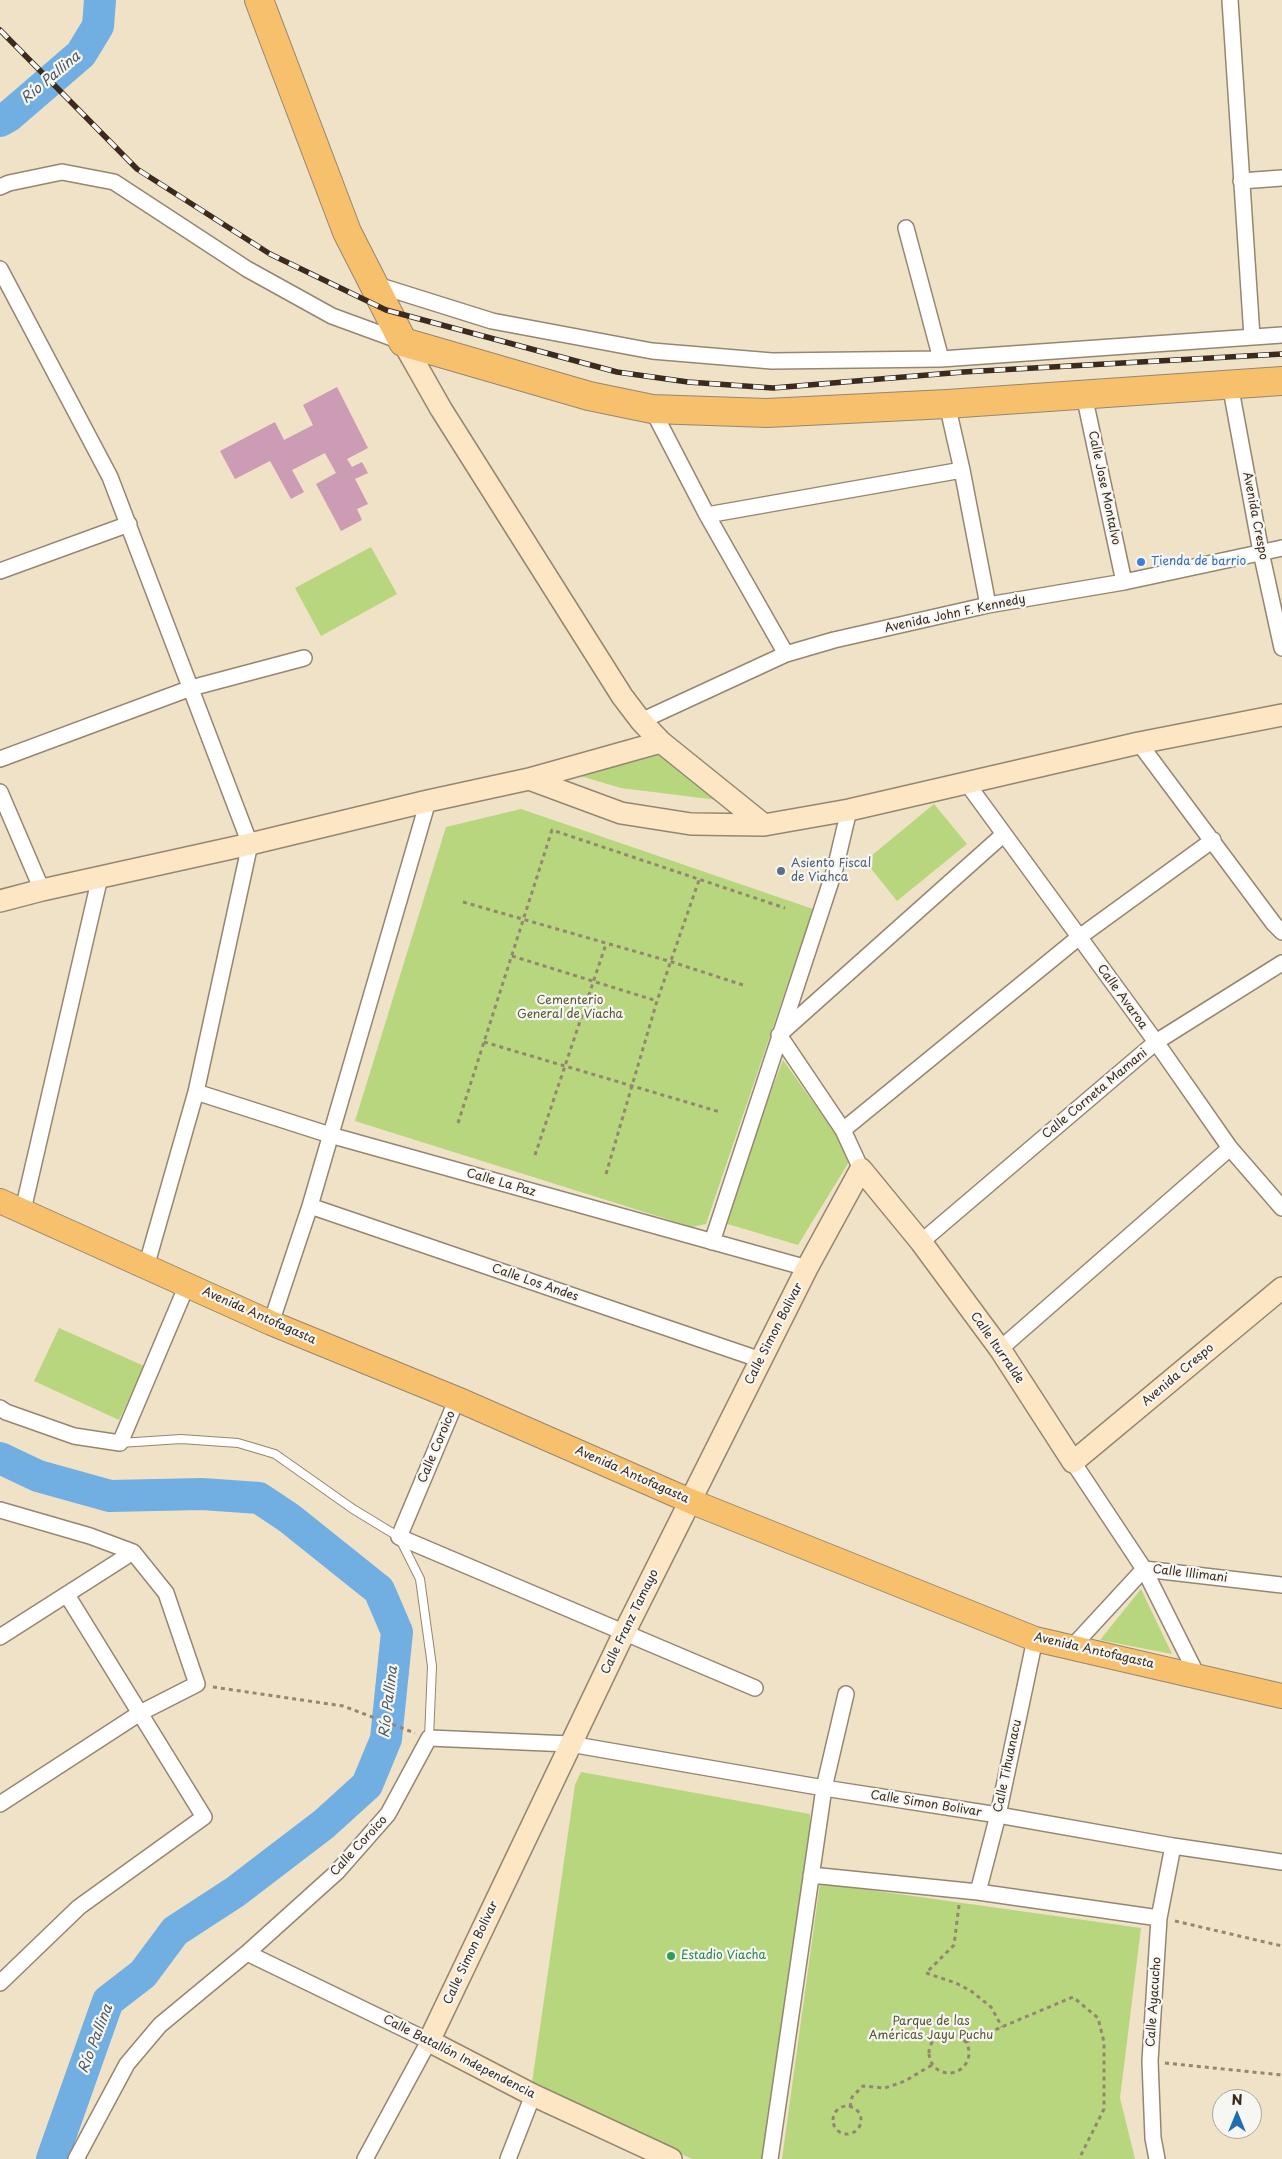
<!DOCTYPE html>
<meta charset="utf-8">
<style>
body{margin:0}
#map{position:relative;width:1282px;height:2159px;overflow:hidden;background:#efe2c6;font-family:"Playpen Sans",sans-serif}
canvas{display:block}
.north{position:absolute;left:1212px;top:2089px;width:50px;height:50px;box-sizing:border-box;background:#f6f6f2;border:1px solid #aba49d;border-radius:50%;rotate:0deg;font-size:14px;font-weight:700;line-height:20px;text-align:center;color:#3b2a1e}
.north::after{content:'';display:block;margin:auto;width:18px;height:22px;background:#1f6fb2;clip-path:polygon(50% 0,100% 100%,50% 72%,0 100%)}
</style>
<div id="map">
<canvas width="1282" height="2159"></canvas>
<div class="north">N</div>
</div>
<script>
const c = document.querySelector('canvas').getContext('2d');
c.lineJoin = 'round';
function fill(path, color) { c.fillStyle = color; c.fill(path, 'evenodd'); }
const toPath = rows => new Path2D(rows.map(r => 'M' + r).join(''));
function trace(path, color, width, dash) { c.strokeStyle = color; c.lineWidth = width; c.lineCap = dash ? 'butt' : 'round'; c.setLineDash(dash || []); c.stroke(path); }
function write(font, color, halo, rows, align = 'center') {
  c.font = font + ' "Playpen Sans",sans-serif'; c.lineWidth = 4.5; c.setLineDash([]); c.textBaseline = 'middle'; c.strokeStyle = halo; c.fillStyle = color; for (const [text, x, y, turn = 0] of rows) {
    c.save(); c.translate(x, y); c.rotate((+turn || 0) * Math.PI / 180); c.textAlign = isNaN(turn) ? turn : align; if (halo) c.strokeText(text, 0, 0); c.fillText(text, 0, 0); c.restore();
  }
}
fill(toPath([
 [371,547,397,594,321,636,295,588],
 [667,753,726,801,621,788,577,775],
 [934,804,967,844,897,901,865,861],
 [521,809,813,909,706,1224,692,1227,355,1121,446,827],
 [783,1060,852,1157,798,1245,721,1222],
 [59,1328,144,1366,119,1420,34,1381],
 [1141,1589,1172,1654,1100,1640],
 [581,1772,810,1814,810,1830,764,2159,692,2159,532,2083,575,1785],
 [820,1883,1141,1928,1120,2098,1135,2159,782,2159]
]), '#b7d67d');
trace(toPath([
 [0,121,9,116,81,54,98,26,100,0],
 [0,1458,38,1476,110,1496,202,1494,259,1498,289,1518,379,1590,397,1632,386,1739,367,1785,324,1824,235,1892,175,1931,143,1974,108,2001,52,2159]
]), '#71afe3', 32);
fill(toPath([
 [337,387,368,448,347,459,352,467,362,462,368,473,355,479,368,504,357,509,362,520,341,531,316,484,336,473,325,453,292,470,304,492,291,499,270,461,235,479,220,451,275,422,284,440,313,425,303,405]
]), '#cc9bb4');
const lane = toPath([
 [120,1443,181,1439,238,1443,275,1454,353,1509,399,1537,420,1579,432,1666,429,1738]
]);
const street = toPath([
 [1230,0,1252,337],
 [1241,181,1282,178],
 [0,187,9,183,62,172,114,182,247,269,332,316,403,342],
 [906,228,941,359],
 [0,269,110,477,250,844,196,1092,146,1267],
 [374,284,492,321,652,351,772,361,941,359,1282,335],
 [1230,384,1261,552,1282,648],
 [1084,395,1124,582],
 [947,404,962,470,988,605],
 [652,409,707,515,786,654],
 [707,515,962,470],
 [0,571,129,524],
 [641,721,786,654,834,640,988,605,1124,582,1282,548],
 [1139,743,1274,924,1282,932],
 [0,759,191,688,304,658],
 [966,782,1156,1042,1230,1148,1282,1208],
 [0,792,42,890],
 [780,1034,1004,834],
 [779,1035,843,1130,861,1169],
 [196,1092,330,1135,807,1268],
 [843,1130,1078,938,1213,840],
 [310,1206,761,1360],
 [23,1210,100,877],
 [712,1242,835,869,849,810],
 [921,1242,1156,1042,1282,963],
 [271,1323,310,1206,428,801],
 [1000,1349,1230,1148],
 [457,1399,399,1537,755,1688],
 [0,1408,6,1412,74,1436,120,1443,187,1285],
 [1073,1462,1144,1569,1197,1675],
 [0,1510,90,1536,133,1552,166,1593,197,1684,140,1713,0,1804],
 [1144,1569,1282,1585],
 [0,1637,133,1552],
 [1072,1647,1144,1569],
 [811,1875,978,1892,1159,1918],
 [978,1892,998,1815,1035,1639],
 [247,1953,429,2041,365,2159],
 [0,1983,79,1907,204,1817,67,1595],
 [76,2159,127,2064,160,2025,247,1953,337,1872,388,1814,429,1738,570,1744,824,1788,998,1815,1173,1846,1282,1862],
 [508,2159,533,2095],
 [770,2159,824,1788,846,1694],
 [1157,2159,1153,2138,1150,2061,1159,1918,1173,1846]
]);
const secondary = toPath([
 [403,342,441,409,622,696,641,721,661,742,764,825],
 [529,779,621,813,691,824,764,825,849,810,1139,743,1282,715],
 [0,901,42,890,250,844,428,801,529,779,661,742],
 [671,2159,533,2095,429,2041,624,1633,807,1268,861,1169,921,1242,1000,1349,1073,1462,1282,1288]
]);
const primary = toPath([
 [0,1201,271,1323,457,1399,690,1501,1035,1639,1282,1696]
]);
const highway = toPath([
 [259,0,347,232,403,342,589,396,652,409,767,413,947,404,1282,381]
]);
trace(lane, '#958672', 10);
trace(street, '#958672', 18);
trace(secondary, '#958672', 24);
trace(primary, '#958672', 26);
trace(highway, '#958672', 30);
trace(toPath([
 [463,902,672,962,743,985],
 [512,956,657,1001],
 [484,1042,720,1112],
 [458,1123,552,830,785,908],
 [535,1155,606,944],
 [606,1174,657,1001,699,880],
 [213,1687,343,1706,415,1733],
 [959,1905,954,1945,926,1973,956,1983,971,1991,991,2007,1002,2027],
 [1175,1921,1282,1946],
 '929 2053a20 20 0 1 1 40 0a20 20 0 1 1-40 0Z',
 [966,2042,1073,1997,1098,2018,1104,2042,1104,2109,1079,2159],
 [1165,2063,1282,2075],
 '833 2120a14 14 0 1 1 28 0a14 14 0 1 1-28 0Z',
 [850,2107,852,2097,863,2086,885,2088,905,2081,932,2065]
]), '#958672', 3, [4, 4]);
trace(lane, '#fff', 8);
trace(street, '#fff', 15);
trace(secondary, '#fce6c4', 21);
trace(primary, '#f7c06c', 24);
trace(highway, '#f7c06c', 28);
const rail = toPath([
 [0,30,137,169,270,254,386,310,617,372,688,382,773,388,963,372,1282,354]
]);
trace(rail, '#3b2a1e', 5.5);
trace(rail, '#f6f6f2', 4, [11]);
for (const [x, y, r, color] of [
 [1141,562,5,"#3f7fe0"],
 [781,871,5,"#5c6f8a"],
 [671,1956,5,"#2e9e5b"]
]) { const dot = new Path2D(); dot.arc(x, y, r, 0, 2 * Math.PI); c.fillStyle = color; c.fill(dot); trace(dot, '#f6f6f2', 2); }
write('12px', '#3b2a1e', '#f6f6f2', [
 ["Calle Jose Montalvo",1104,488,78],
 ["Avenida Crespo",1255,516,79],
 ["Avenida John F. Kennedy",955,614,-12],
 ["Calle Avaroa",1122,997,54],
 ["Calle Corneta Mamani",1095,1094,-40],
 ["Calle La Paz",501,1183,16],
 ["Calle Los Andes",535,1283,19],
 ["Avenida Antofagasta",259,1316,24],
 ["Calle Simon Bolivar",774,1334,-63],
 ["Calle Iturralde",997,1348,55],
 ["Avenida Crespo",1178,1375,-40],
 ["Calle Coroico",437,1447,-67],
 ["Avenida Antofagasta",632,1475,24],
 ["Calle Illimani",1190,1574,7],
 ["Calle Franz Tamayo",630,1622,-64],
 ["Avenida Antofagasta",1094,1651,13],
 ["Calle Tihuanacu",1008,1766,-78],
 ["Calle Simon Bolivar",926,1804,9],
 ["Calle Coroico",359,1846,-47],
 ["Calle Simon Bolivar",471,1953,-65],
 ["Calle Ayacucho",1154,2002,-86],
 ["Calle Batallón Independencia",459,2057,27]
]);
write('12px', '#366cbe', '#f6f6f2', [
 ["Tienda de barrio",1151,562]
], 'left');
write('12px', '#4e5e75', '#f6f6f2', [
 ["Asiento Fiscal",791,864],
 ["de Viahca",791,878]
], 'left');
write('12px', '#5a5536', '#f6f6f2', [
 ["Cementerio",570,1001],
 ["General de Viacha",570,1015],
 ["Parque de las",931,2022],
 ["Américas Jayu Puchu",931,2036]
]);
write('12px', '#27864d', '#f6f6f2', [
 ["Estadio Viacha",681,1956]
], 'left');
write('italic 14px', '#4e5963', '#f6f6f2', [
 ["Río Pallina",51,78,-40],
 ["Río Pallina",389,1702,-83],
 ["Río Pallina",96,2039,-69]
]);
</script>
